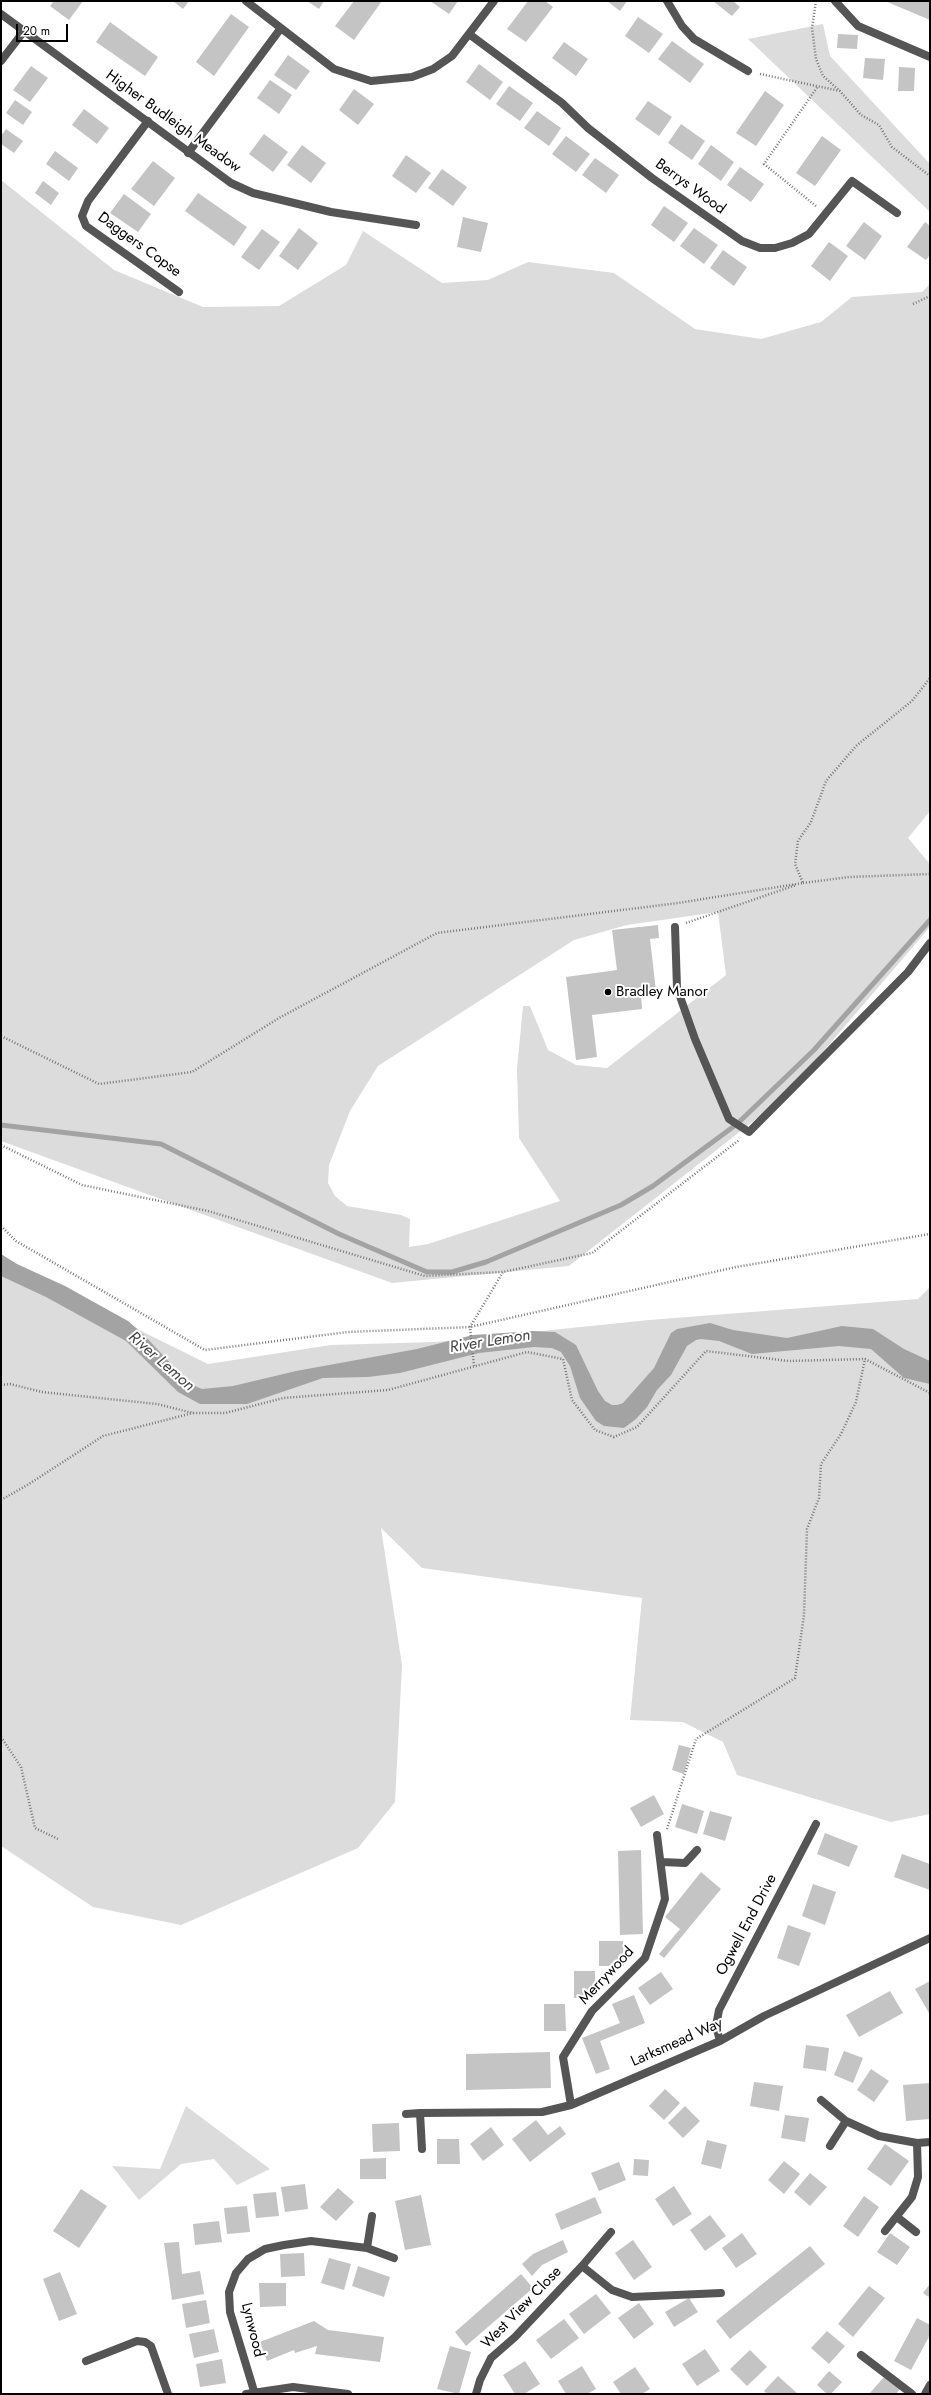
<!DOCTYPE html>
<style>
body{margin:0}
#map{position:relative;width:931px;height:2395px;overflow:hidden;background:#fff;font-family:Jost,sans-serif}
canvas{display:block}
.frame{position:absolute;inset:0;border:2px solid #000;pointer-events:none}
.scale{position:absolute;left:16px;top:24px;width:52px;height:18px;box-sizing:border-box;border:2px solid #000;border-top:0;padding-left:5px;font-size:12px;line-height:14px;white-space:nowrap;color:#000;-webkit-text-stroke:3px #fff;paint-order:stroke}
</style>
<div id="map">
<canvas width="931" height="2395"></canvas>
<div class="frame"></div>
<div class="scale">20 m</div>
</div>
<script>
const c = document.querySelector('canvas').getContext('2d');
c.lineJoin = 'round';
function fill(path, color) { c.fillStyle = color; c.fill(path, 'evenodd'); }
const toPath = rows => new Path2D(rows.map(r => 'M' + r).join(''));
function trace(path, color, width, dash) { c.strokeStyle = color; c.lineWidth = width; c.lineCap = dash ? 'butt' : 'round'; c.setLineDash(dash || []); c.stroke(path); }
function write(font, color, halo, rows, align = 'center') {
  c.font = font + ' Jost,sans-serif'; c.lineWidth = 4; c.setLineDash([]); c.textBaseline = 'middle'; c.strokeStyle = halo; c.fillStyle = color; for (const [text, x, y, turn = 0] of rows) {
    c.save(); c.translate(x, y); c.rotate((+turn || 0) * Math.PI / 180); c.textAlign = isNaN(turn) ? turn : align; if (halo) c.strokeText(text, 0, 0); c.fillText(text, 0, 0); c.restore();
  }
}
fill(toPath([
 [823,24,830,56,930,164,930,212,748,39],
 [1,180,114,270,203,307,279,306,346,265,363,231,442,283,488,280,528,262,614,273,695,329,761,339,821,322,852,297,922,292,930,284,930,811,908,838,930,864,930,927,784,1097,569,1266,392,1283,1,1141],
 [718,912,726,975,607,1068,576,1065,548,1050,530,1006,523,1006,517,1069,519,1138,560,1201,428,1244,409,1247,410,1219,401,1215,347,1206,335,1196,328,1183,329,1165,350,1111,378,1066,574,940,627,925],
 [1,1255,52,1287,208,1364,331,1345,435,1342,649,1320,918,1299,930,1287,930,1814,891,1822,737,1775,723,1742,683,1722,630,1720,642,1598,422,1568,381,1528,402,1665,395,1802,358,1848,181,1925,93,1907,1,1846],
 [186,2106,270,2169,237,2185,214,2159,181,2164,139,2200,112,2166,160,2169]
]), '#dcdcdc');
fill(toPath([
 [1,1254,17,1264,65,1286,128,1321,143,1334,190,1384,202,1389,233,1386,296,1371,417,1349,473,1335,533,1331,555,1332,576,1345,598,1391,605,1401,612,1405,617,1405,623,1403,654,1368,671,1333,677,1329,710,1323,733,1330,787,1338,842,1326,873,1329,904,1349,930,1361,930,1384,904,1378,871,1349,839,1346,752,1354,719,1341,701,1339,696,1340,687,1346,671,1375,657,1390,647,1407,636,1419,624,1428,604,1426,596,1421,580,1398,570,1366,561,1352,552,1348,534,1347,479,1353,400,1373,368,1377,323,1378,247,1404,200,1404,178,1392,126,1341,46,1297,1,1276]
]), '#a3a3a3');
trace(toPath([
 [1,1125,161,1144,339,1234,427,1272,452,1272,486,1262,621,1205,653,1186,737,1124,814,1050,930,920]
]), '#a3a3a3', 5);
fill(toPath([
 [54,1,83,1,69,20,50,6],
 [173,1,189,1,183,9],
 [307,1,324,1,319,9],
 [354,1,382,1,354,40,335,26],
 [430,1,458,1,449,14],
 [528,1,545,1,553,7,526,42,507,29],
 [607,1,627,1,620,11],
 [713,1,733,1,740,7,732,16],
 [885,1,930,1,930,20],
 [231,14,249,27,214,76,196,62],
 [638,17,663,34,649,53,625,36],
 [110,22,158,57,145,76,96,42],
 [838,34,858,35,857,49,837,48],
 [672,41,704,64,690,83,658,59],
 [564,42,588,59,576,76,552,58],
 [288,55,310,71,296,90,274,75],
 [865,58,885,59,883,80,863,78],
 [479,64,503,82,490,100,466,82],
 [31,66,48,78,30,102,13,90],
 [899,67,915,68,914,91,898,91],
 [270,80,292,95,279,114,257,98],
 [509,86,533,103,520,121,496,104],
 [354,89,374,104,358,125,339,110],
 [765,91,784,105,756,146,736,133],
 [15,100,32,112,23,125,6,113],
 [648,101,672,117,659,136,635,119],
 [84,109,109,128,97,144,72,125],
 [537,111,561,128,549,146,524,128],
 [681,124,705,141,692,160,668,143],
 [6,129,23,141,14,153,1,144,1,136],
 [264,134,288,152,273,172,249,154],
 [566,136,590,154,576,172,552,154],
 [822,136,841,150,815,186,796,173],
 [302,145,326,163,311,183,287,165],
 [711,145,734,162,721,181,698,164],
 [55,151,78,168,69,181,46,164],
 [406,155,431,173,416,193,392,176],
 [595,158,619,175,606,193,582,175],
 [153,161,175,178,154,206,131,189],
 [740,167,764,184,751,202,727,185],
 [442,169,467,187,453,206,428,188],
 [43,181,59,193,51,205,35,193],
 [198,193,247,227,234,246,185,211],
 [124,194,151,214,138,232,110,213],
 [664,206,688,223,674,242,651,225],
 [463,217,488,223,481,252,457,247],
 [864,222,882,236,865,260,846,246],
 [925,222,930,226,930,255,926,260,907,247],
 [299,228,318,243,298,270,279,256],
 [694,228,718,245,704,264,680,246],
 [262,229,280,242,259,270,241,257],
 [829,242,848,256,830,281,811,266],
 [723,250,747,267,734,286,710,268],
 [658,925,659,938,650,939,656,991,641,993,642,1009,592,1015,597,1057,576,1060,566,977,617,970,612,930],
 [679,1745,691,1748,684,1774,672,1770],
 [654,1795,664,1814,641,1827,630,1808],
 [682,1804,704,1811,697,1834,675,1827],
 [710,1811,732,1817,725,1841,703,1834],
 [825,1833,858,1846,849,1867,817,1854],
 [641,1850,643,1934,620,1935,618,1851],
 [902,1854,930,1864,930,1890,894,1877],
 [701,1872,721,1889,664,1958,659,1954,680,1929,665,1917],
 [813,1884,836,1892,825,1925,802,1916],
 [788,1925,811,1933,799,1966,777,1958],
 [599,1941,623,1941,624,1966,599,1966],
 [574,1971,595,1971,595,1997,574,1998],
 [661,1972,673,1989,650,2005,638,1988],
 [930,1981,930,2012,929,2013,915,1989],
 [890,1991,903,2013,859,2037,846,2015],
 [634,1995,645,2023,600,2041,610,2069,596,2074,582,2038,620,2023,612,2004],
 [544,2004,565,2004,566,2031,544,2031],
 [806,2045,829,2048,826,2071,803,2068],
 [844,2051,863,2058,853,2083,834,2075],
 [550,2052,551,2088,466,2090,466,2054],
 [871,2069,889,2081,874,2102,857,2090],
 [754,2082,783,2086,779,2111,750,2106],
 [930,2083,930,2119,906,2121,903,2085],
 [665,2089,680,2103,664,2120,649,2106],
 [685,2106,700,2121,683,2138,668,2123],
 [785,2115,809,2118,805,2142,781,2138],
 [536,2120,548,2135,560,2126,566,2134,530,2162,512,2139],
 [399,2123,400,2151,373,2152,372,2124],
 [491,2127,504,2145,483,2161,470,2144],
 [437,2139,459,2139,460,2164,437,2164],
 [707,2140,727,2145,721,2169,701,2164],
 [885,2144,909,2161,891,2186,867,2169],
 [386,2158,386,2179,360,2179,360,2159],
 [634,2159,649,2160,648,2176,633,2175],
 [784,2161,800,2174,784,2194,768,2180],
 [619,2162,626,2180,599,2191,591,2173],
 [810,2173,827,2187,810,2206,794,2192],
 [305,2184,308,2209,285,2212,281,2187],
 [674,2186,692,2214,673,2226,655,2199],
 [338,2188,354,2202,336,2221,320,2207],
 [81,2189,107,2206,79,2248,53,2231],
 [276,2192,279,2216,256,2218,253,2194],
 [421,2195,431,2245,405,2250,395,2201],
 [864,2196,879,2207,858,2237,843,2226],
 [595,2197,602,2213,561,2230,555,2214],
 [247,2206,250,2232,227,2234,224,2208],
 [710,2215,726,2236,705,2251,690,2230],
 [219,2221,222,2242,195,2245,193,2224],
 [742,2233,757,2254,736,2268,722,2248],
 [890,2233,910,2247,897,2265,877,2252],
 [563,2240,568,2252,542,2265,532,2276,522,2264,533,2254],
 [633,2240,652,2267,634,2280,615,2253],
 [179,2242,182,2274,200,2271,204,2294,172,2300,164,2243],
 [810,2246,825,2264,730,2339,716,2321],
 [304,2253,305,2276,281,2277,280,2254],
 [329,2258,351,2264,344,2290,321,2283],
 [358,2266,390,2277,384,2297,352,2286],
 [60,2272,77,2314,59,2321,43,2279],
 [521,2274,533,2288,466,2346,455,2332],
 [259,2283,286,2283,286,2306,260,2307],
 [930,2284,930,2298,923,2293],
 [869,2286,885,2298,853,2337,838,2324],
 [596,2294,611,2313,584,2334,569,2314],
 [689,2298,698,2312,674,2327,665,2312],
 [206,2300,210,2323,186,2328,182,2304],
 [639,2303,654,2324,634,2339,618,2318],
 [917,2318,930,2325,930,2335,911,2370,894,2361],
 [564,2319,579,2338,551,2359,536,2340],
 [314,2321,328,2330,384,2337,380,2362,315,2354,317,2346,295,2353,294,2350,267,2361,260,2342],
 [214,2329,219,2352,194,2358,189,2334],
 [827,2331,845,2346,829,2364,811,2348],
 [450,2346,471,2352,459,2394,437,2389],
 [705,2349,720,2371,697,2386,682,2364],
 [750,2350,767,2367,747,2386,730,2369],
 [222,2359,226,2383,200,2387,196,2364],
 [525,2361,540,2384,524,2394,515,2394,503,2375],
 [582,2366,596,2389,587,2394,566,2394,558,2381],
 [635,2367,650,2389,642,2394,621,2394,613,2382],
 [829,2371,842,2382,831,2394,827,2394,817,2385],
 [778,2376,798,2394,767,2394,764,2391],
 [885,2376,900,2389,896,2394,869,2394]
]), '#c4c4c4');
trace(toPath([
 [816,1,812,28,816,59,823,76,840,91,861,115,879,125,892,147,930,176],
 [760,74,840,91],
 [816,206,764,164,818,86],
 [913,304,930,296],
 [803,883,849,877,930,874],
 [686,923,796,885],
 [1,1036,99,1084,192,1072,279,1018,437,933,678,903,803,883,795,864,798,841,811,822,826,781,856,746,912,701,930,678],
 [1,1145,82,1185,208,1211,425,1276,503,1272,592,1253,739,1140],
 [1,1226,16,1241,205,1350,348,1332,470,1327,736,1267,930,1234],
 [474,1366,470,1327,503,1272],
 [1,1385,10,1384,42,1392,157,1404,193,1413,225,1413,283,1398,388,1390,527,1352,563,1359,572,1400,595,1430,614,1437,637,1427,706,1351,789,1361,865,1359,930,1393],
 [1,1500,29,1484,103,1436,193,1413],
 [1,1737,21,1767,35,1828,58,1839],
 [667,1829,696,1739,795,1678,804,1615,807,1529,819,1498,821,1464,841,1434,856,1402,865,1359]
]), '#777', 2.5, [1, 2]);
trace(toPath([
 [675,927,677,988,695,1039,729,1119,749,1132,908,972,930,943],
 [861,2355,912,2394],
 [86,2361,137,2341,145,2342,151,2346,168,2394]
]), '#555', 8);
trace(toPath([
 [246,1,334,69,371,81,412,77,433,69,452,56,494,1],
 [667,1,682,26,694,39,748,71],
 [835,1,858,26,930,57],
 [1,14,231,183,253,193,331,212,416,225],
 [469,34,562,103,588,128,652,178,742,241,760,248,775,248,792,243,809,234,852,181,897,213],
 [1,61,24,31],
 [148,121,88,201,82,216,86,226,179,292],
 [188,153,281,28],
 [662,1862,685,1863,697,1850],
 [720,2041,716,2026,719,2010,816,1824],
 [821,2100,846,2121,879,2136,917,2143,930,2142],
 [571,2105,563,2057,592,2011,645,1958,665,1899,657,1835],
 [406,2114,420,2113],
 [830,2146,846,2121],
 [422,2149,420,2113,542,2112,571,2105,720,2041,764,2016,930,1938],
 [897,2217,916,2232],
 [885,2231,912,2197,918,2177,917,2143],
 [367,2248,394,2258],
 [582,2266,612,2290,632,2297,721,2293],
 [254,2391,230,2312,229,2292,236,2273,248,2259,265,2249,284,2245,311,2241,367,2248,372,2216],
 [246,2394,293,2387,348,2394],
 [476,2394,480,2380,491,2358,515,2337,582,2266,611,2232],
 [925,2394,930,2385]
]), '#555', 8);
for (const [x, y, r, color] of [
 [608,992,4,"#000"]
]) { const dot = new Path2D(); dot.arc(x, y, r, 0, 2 * Math.PI); c.fillStyle = color; c.fill(dot); trace(dot, '#fff', 1.5); }
write('15px', '#000', '#fff', [
 ["Higher Budleigh Meadow",173,122,36],
 ["Berrys Wood",690,187,36],
 ["Daggers Copse",139,245,36],
 ["Ogwell End Drive",747,1925,-62],
 ["Merrywood",607,1976,-47],
 ["Larksmead Way",677,2043,-24],
 ["West View Close",522,2308,-46],
 ["Lynwood",252,2330,76]
]);
write('15px', '#000', '#fff', [
 ["Bradley Manor",616,992]
], 'left');
write('italic 16px', '#444', '#fff', [
 ["River Lemon",490,1342,-9],
 ["River Lemon",161,1362,41]
]);
</script>
